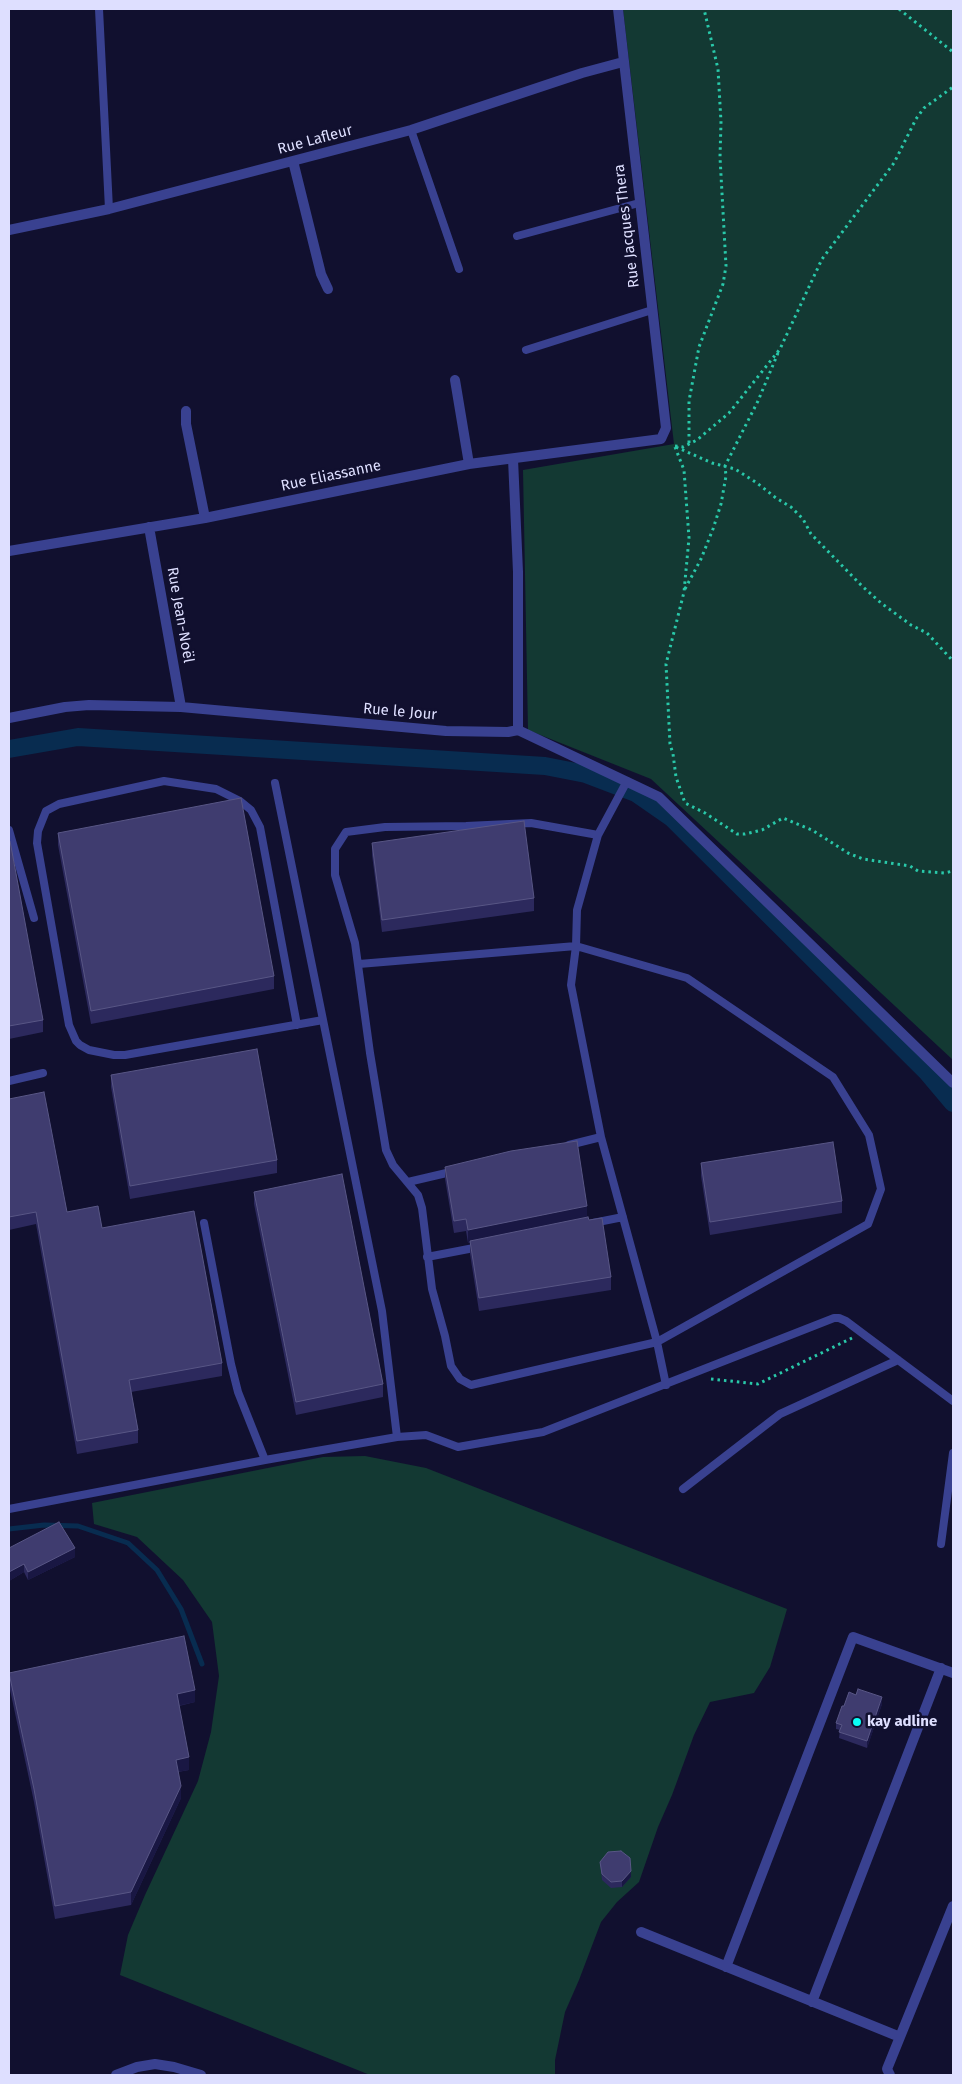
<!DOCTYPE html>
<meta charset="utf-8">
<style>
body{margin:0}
#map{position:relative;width:962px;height:2084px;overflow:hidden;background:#11102f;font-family:"Fira Sans",sans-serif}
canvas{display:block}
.frame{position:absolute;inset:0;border:10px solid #dedfff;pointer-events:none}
</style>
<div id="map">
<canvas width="962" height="2084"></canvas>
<div class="frame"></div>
</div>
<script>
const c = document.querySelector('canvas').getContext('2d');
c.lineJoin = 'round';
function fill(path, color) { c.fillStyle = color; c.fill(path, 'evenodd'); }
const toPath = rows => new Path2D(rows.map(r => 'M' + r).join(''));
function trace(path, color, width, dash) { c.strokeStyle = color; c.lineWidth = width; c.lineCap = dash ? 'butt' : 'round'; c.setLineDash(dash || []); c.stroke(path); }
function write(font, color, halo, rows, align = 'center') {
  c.font = font + ' "Fira Sans",sans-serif'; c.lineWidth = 5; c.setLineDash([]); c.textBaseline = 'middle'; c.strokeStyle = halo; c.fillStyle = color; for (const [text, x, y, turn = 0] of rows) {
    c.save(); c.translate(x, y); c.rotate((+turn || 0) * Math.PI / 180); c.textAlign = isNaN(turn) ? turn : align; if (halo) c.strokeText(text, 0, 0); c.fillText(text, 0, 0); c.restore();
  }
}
fill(toPath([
 [623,9,953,9,953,1060,651,779,528,730,523,470,674,444],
 [365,1456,426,1468,787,1609,770,1667,754,1693,710,1702,694,1735,672,1795,658,1827,639,1882,617,1902,601,1922,579,1980,565,2012,555,2060,555,2075,370,2075,120,1975,128,1935,145,1895,198,1781,211,1732,219,1676,212,1622,183,1580,137,1537,94,1524,92,1503,323,1457]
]), '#133933');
trace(toPath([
 [9,1529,44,1525,78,1526,128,1543,157,1570,181,1609,202,1664]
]), '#082c50', 5);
trace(toPath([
 [9,749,78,737,545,766,586,774,636,793,672,818,926,1071,953,1103]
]), '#082c50', 18);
trace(toPath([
 [899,9,953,52],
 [689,443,689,401,699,347,723,284,726,266,720,157,721,122,718,69,704,9],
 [675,446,683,447,697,440,729,413,780,349,822,259,894,163,916,119,924,108,953,87],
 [675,447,684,470,689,538,684,592,666,664,670,744,673,754,676,777,685,803,705,813,737,834,745,834,762,830,783,818,812,830,848,853,863,859,910,866,918,871,944,873,953,871],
 [676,447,712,463,735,469,757,483,776,498,791,507,803,519,811,534,862,586,881,603,911,625,927,633,953,661],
 [685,589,701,559,713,529,721,504,726,476,725,466,758,401,778,353],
 [711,1379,758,1384,852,1338]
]), '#29c8a9', 3, [2.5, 4]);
trace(toPath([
 [99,9,109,209],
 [411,130,459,269],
 [517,236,639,203],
 [526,350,652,310],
 [627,781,598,835,577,910,576,946,571,985,601,1137,657,1342,666,1385],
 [275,783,382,1311,397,1437],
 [9,830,34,918],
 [359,964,576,946,687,978,833,1077,869,1135,881,1189,868,1224,657,1342,471,1385,460,1379,451,1366,445,1336,432,1289,422,1208,418,1195,393,1165,386,1150,370,1053,355,943,335,875,335,849,346,832,385,827,466,826,531,823,598,835],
 [297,1025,260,827,251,810,240,801,216,789,164,781,59,804,46,811,38,831,37,843,69,1025,76,1041,80,1045,89,1050,114,1055,125,1055,323,1020],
 [9,1081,43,1073],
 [569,1145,601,1137],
 [408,1182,455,1171],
 [204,1223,231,1364,238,1392,265,1460],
 [593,1223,623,1217],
 [427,1257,479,1247],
 [683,1489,780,1414,898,1360],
 [9,1509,265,1460,397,1437,426,1435,458,1447,543,1432,834,1318,839,1318,846,1321,862,1333,953,1401],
 [941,1544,953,1453]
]), '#394190', 8);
trace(toPath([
 [293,161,321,274,328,289],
 [9,230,109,209,411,130,582,73,623,62],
 [455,380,469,464],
 [186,411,186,424,205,518],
 [149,527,181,707],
 [9,551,205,518,469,464,661,439,666,428,618,9],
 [9,718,65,707,89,705,181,707,446,731,508,732,518,730,518,572,513,459],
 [518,730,659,797,953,1083],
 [641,1932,900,2037],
 [726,1967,853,1637,953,1673],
 [812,2002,941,1668],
 [116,2075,137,2067,155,2064,174,2067,201,2075],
 [890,2075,887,2069,953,1906]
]), '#394190', 10);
fill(toPath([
 [58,833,274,976,274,989,91,1024,58,845],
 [9,841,43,1020,43,1032,9,1039],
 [372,843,534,898,534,911,382,932,372,855],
 [111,1075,277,1160,277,1173,130,1199,111,1087],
 [9,1099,67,1212,102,1228,222,1363,222,1376,131,1392,138,1430,138,1443,77,1454,36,1224,9,1230],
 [701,1163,842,1201,842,1213,710,1235,701,1176],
 [445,1167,587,1218,589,1220,611,1277,611,1290,479,1311,470,1254,470,1243,468,1243,466,1231,454,1233,445,1179],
 [254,1192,383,1384,383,1397,296,1415,254,1204],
 [9,1548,75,1557,28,1580,24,1572,9,1581],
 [9,1673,195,1702,179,1706,189,1770,178,1772,181,1798,131,1905,55,1919,34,1802,9,1685],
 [882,1704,867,1748,839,1738,840,1730,836,1729,836,1723,844,1706],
 [600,1862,631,1877,622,1887,611,1888,602,1880]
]), '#2c295d');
fill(toPath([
 [587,1206,587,1219,468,1243,468,1230],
 [75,1548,75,1557,28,1580,28,1572],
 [24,1564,24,1572,9,1581,9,1572],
 [195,1690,195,1702,177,1706,177,1694],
 [882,1697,882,1704,867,1748,867,1741],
 [189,1757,189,1770,176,1772,176,1760],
 [181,1786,181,1798,131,1905,131,1892],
 [631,1871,631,1877,622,1887,622,1881]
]), '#191743');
const building = toPath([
 [241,798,274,976,91,1011,58,833,241,798],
 [524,821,534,898,382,920,372,843,524,821],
 [9,841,10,841,43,1020,9,1026,9,841],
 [257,1049,277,1160,130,1186,111,1075,257,1049],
 [44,1092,67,1212,98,1206,102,1228,194,1211,222,1363,129,1380,138,1430,77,1441,36,1212,9,1217,9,1099,44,1092],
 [577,1141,587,1206,468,1230,466,1219,454,1221,445,1167,511,1151,577,1141],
 [833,1142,842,1201,710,1222,701,1163,833,1142],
 [342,1174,383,1384,296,1402,254,1192,342,1174],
 [588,1217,589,1220,602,1218,611,1277,479,1298,470,1241,588,1217],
 [59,1522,75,1548,28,1572,24,1564,9,1572,9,1548,59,1522],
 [184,1636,195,1690,177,1694,189,1757,176,1760,181,1786,131,1892,55,1906,34,1789,9,1673,184,1636],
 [858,1689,882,1697,867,1741,839,1732,842,1725,836,1723,842,1706,844,1706,849,1692,856,1695,858,1689],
 [621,1851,630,1858,631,1871,622,1881,611,1882,602,1874,600,1862,608,1852,621,1851]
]);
fill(building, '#3f3c6f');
trace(building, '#585685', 1);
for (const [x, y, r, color] of [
 [857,1722,5,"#0afff6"]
]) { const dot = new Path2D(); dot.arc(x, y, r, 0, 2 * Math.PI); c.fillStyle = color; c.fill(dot); trace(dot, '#11102f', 2); }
write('15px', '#dedfff', '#11102f', [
 ["Rue Lafleur",315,140,-15],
 ["Rue Jacques Thera",627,226,-97],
 ["Rue Eliassanne",331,476,-12],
 ["Rue Jean-Noël",180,615,80],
 ["Rue le Jour",400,712,5]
]);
write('bold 15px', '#dedfff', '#11102f', [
 ["kay adline",867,1722]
], 'left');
</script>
